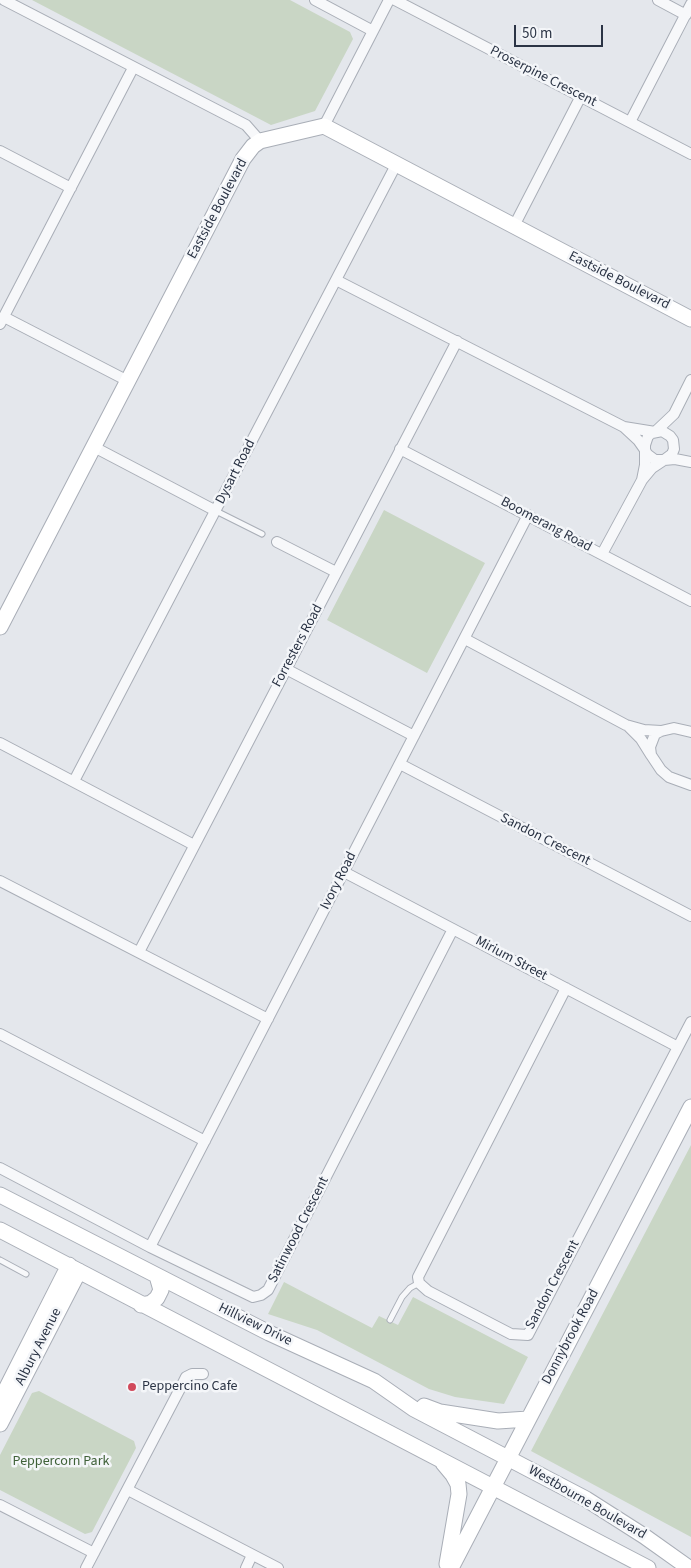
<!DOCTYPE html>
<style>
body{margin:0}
#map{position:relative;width:691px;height:1568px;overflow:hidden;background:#e4e7ec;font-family:"Source Sans 3",sans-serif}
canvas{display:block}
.scale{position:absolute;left:514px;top:25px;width:89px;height:22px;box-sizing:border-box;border:2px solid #2b3445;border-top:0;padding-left:6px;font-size:15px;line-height:18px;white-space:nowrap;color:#2b3445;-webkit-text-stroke:4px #f4f6f9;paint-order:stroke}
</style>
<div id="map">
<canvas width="691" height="1568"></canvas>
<div class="scale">50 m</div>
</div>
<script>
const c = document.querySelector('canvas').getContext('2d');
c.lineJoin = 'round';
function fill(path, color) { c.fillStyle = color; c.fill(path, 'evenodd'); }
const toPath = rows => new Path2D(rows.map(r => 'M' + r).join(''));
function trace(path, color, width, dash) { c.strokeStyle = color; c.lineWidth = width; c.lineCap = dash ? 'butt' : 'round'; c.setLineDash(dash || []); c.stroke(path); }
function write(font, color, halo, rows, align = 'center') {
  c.font = font + ' "Source Sans 3",sans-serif'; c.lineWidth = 5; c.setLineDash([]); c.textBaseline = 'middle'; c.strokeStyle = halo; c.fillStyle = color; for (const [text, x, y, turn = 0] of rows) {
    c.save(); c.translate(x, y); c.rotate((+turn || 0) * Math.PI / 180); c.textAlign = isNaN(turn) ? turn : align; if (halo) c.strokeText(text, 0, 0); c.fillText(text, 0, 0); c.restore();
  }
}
fill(toPath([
 [32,0,290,0,350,32,353,39,315,111,271,125],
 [384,510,485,563,427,673,327,620],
 [691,1145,691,1537,531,1451],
 [284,1282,372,1328,379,1316,398,1325,413,1297,528,1357,504,1404,455,1397,429,1389,317,1330,268,1314],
 [39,1391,134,1441,136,1448,92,1532,85,1534,0,1490,0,1455,32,1393]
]), '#c9d6c5');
const lane = toPath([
 [216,511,262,534],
 [0,1260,26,1274],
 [390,1320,402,1297,410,1288,419,1283]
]);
const street = toPath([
 [4,0,246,125,260,141],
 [315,0,373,31],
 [395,0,691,154],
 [658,0,686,15],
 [630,122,691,4],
 [324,126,389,0],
 [0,151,71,188],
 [514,226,581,96],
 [336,280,624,427,655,432,674,414,691,380],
 [4,317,128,381],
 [0,324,133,68],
 [624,427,638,440,645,450,647,454,655,460,664,460,672,454,674,449,673,440,670,436,662,431,652,433,648,436,645,445,645,465,642,480],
 [94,447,216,511],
 [400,449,691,601],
 [277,542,336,572],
 [602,554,642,480,652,468,664,460,675,459,691,462],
 [465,639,626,725,644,730,661,731],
 [286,669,414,736],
 [629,727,641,739,651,755],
 [691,732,674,728,661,731,655,734,650,747,651,755,661,770,669,777,691,785],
 [0,743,194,845],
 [400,764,691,916],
 [74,781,397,163],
 [344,872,678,1047],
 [0,881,268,1019],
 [139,952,457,341],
 [566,988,418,1277,419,1283,428,1291,511,1334,528,1335,691,1022],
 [0,1034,205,1141],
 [0,1168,150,1247,253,1297,261,1295,268,1290,453,929],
 [150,1247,528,515],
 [128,1490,278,1568],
 [0,1505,94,1553],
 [86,1568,183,1383,186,1377,192,1374,203,1374],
 [246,1568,252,1555]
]);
const secondary = toPath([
 [0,627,243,159,253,146,260,141,324,126,691,319],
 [0,1195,269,1333,374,1381,414,1409,586,1499,644,1536,689,1568],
 [0,1230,648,1568],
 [141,1305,151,1303,157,1298,161,1290,157,1276],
 [0,1401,69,1265],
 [424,1406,440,1412,498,1421,528,1419],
 [0,1424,79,1271],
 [443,1463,453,1475,458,1484,459,1494,447,1564],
 [451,1568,691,1107]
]);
trace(lane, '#a9aeb7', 7);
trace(street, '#a9aeb7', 12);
trace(secondary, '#a9aeb7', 17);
trace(lane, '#f7f8fa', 5);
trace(street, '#f7f8fa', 10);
trace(secondary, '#fff', 15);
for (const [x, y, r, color] of [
 [132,1387,5,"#d1495b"]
]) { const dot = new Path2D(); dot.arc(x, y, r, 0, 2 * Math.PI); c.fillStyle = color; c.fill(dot); trace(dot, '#f4f6f9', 2); }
write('14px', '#2b3445', '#f4f6f9', [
 ["Proserpine Crescent",543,77,27],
 ["Eastside Boulevard",218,209,-62],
 ["Eastside Boulevard",619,281,27],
 ["Dysart Road",236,472,-63],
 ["Boomerang Road",546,525,28],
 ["Forresters Road",298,646,-62],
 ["Sandon Crescent",545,840,27],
 ["Ivory Road",339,881,-63],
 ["Mirium Street",511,959,28],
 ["Satinwood Crescent",299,1230,-63],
 ["Sandon Crescent",553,1285,-62],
 ["Hillview Drive",255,1325,26],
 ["Donnybrook Road",571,1337,-62],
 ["Albury Avenue",39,1347,-63],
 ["Westbourne Boulevard",587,1503,30]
]);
write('14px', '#2b3445', '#f4f6f9', [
 ["Peppercino Cafe",142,1387]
], 'left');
write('14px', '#3f6138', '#f4f6f9', [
 ["Peppercorn Park",61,1462]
]);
</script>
